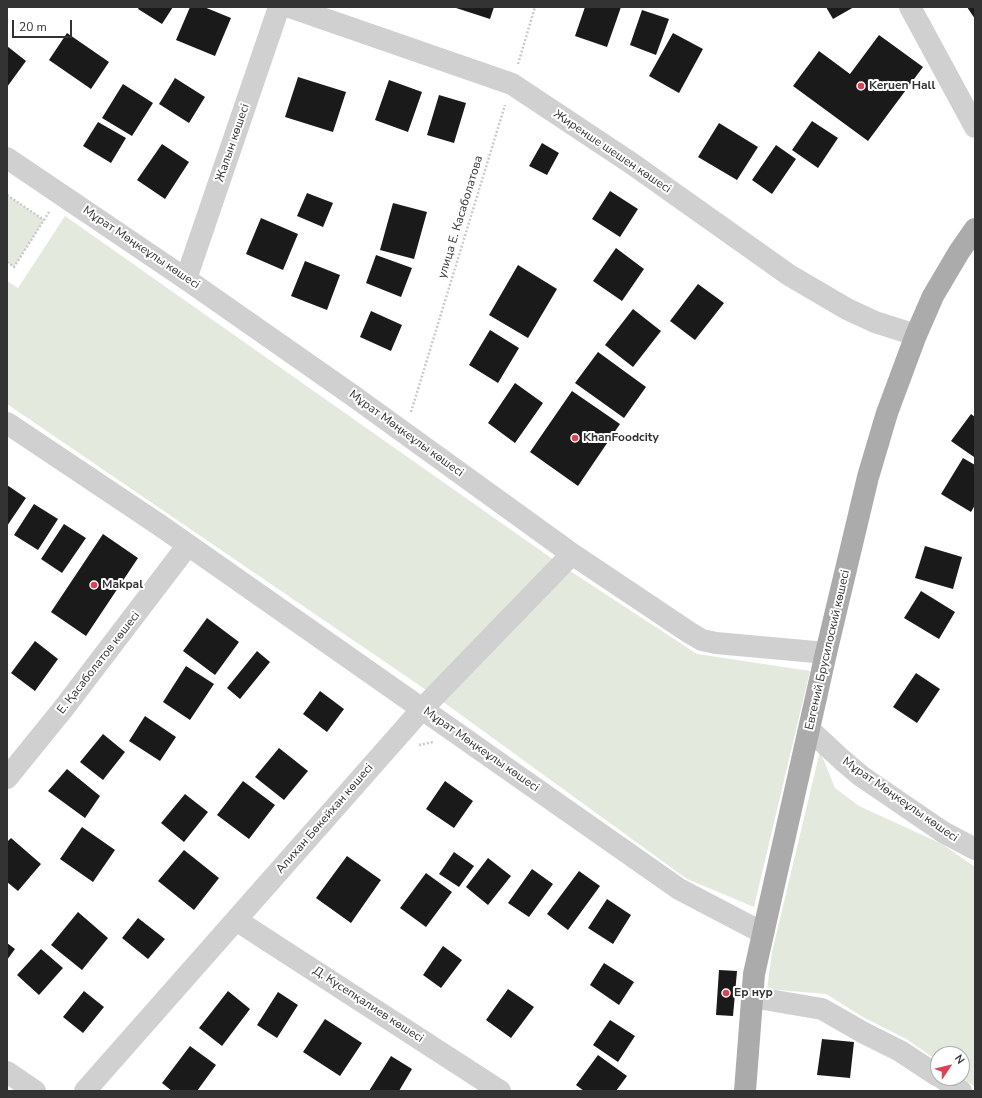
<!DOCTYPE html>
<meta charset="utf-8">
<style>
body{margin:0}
#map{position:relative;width:982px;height:1098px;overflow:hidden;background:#fff;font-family:"Nunito Sans",sans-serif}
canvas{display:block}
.frame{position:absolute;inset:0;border:8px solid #333;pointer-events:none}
.north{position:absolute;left:930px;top:1046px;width:40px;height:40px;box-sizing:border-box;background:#fff;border:1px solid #adadad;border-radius:50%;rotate:55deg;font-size:11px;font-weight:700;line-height:16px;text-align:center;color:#333}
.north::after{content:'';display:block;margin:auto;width:14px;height:18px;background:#dc4251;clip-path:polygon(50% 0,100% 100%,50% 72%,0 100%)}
.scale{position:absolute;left:12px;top:20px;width:60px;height:18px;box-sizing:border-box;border:2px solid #333;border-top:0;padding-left:5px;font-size:12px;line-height:14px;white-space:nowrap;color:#333;-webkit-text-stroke:3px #fff;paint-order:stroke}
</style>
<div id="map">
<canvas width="982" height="1098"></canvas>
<div class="frame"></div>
<div class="north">N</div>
<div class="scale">20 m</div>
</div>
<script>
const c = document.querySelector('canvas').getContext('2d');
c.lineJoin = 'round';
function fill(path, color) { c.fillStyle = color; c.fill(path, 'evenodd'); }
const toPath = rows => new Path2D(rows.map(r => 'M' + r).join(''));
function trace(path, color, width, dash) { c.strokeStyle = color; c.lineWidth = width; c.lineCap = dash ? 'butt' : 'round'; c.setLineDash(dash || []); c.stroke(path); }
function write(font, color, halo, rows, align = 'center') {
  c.font = font + ' "Nunito Sans",sans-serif'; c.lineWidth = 4; c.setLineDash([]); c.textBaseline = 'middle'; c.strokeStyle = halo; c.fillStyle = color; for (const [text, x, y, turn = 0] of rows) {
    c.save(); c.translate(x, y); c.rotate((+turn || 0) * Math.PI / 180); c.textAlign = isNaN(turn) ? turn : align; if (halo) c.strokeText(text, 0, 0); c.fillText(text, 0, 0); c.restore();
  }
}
fill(toPath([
 [7,195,44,220,14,267,7,262],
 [65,216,561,565,697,654,810,671,754,907,687,879,435,696,7,404,7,281,18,288],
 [820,751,835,788,859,806,942,844,975,867,975,1087,962,1078,962,1054,938,1054,938,1061,908,1040,863,1017,826,994,767,989,772,952]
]), '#e3e9dd');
fill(toPath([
 [139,7,173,7,162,24,138,9],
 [190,7,204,7,231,18,215,56,176,40],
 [453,7,494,7,490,19],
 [585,7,621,7,607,47,575,36],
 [826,7,854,7,833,19],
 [967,7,975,7,975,19],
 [642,10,669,19,656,55,630,45],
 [67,33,109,62,91,89,49,60],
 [673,33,703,49,679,93,649,76],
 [879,35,923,67,868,141,793,86,819,51,850,74],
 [7,46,26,61,7,87],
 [298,77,346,92,333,132,285,117],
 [175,78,205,97,189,123,159,104],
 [389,80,422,92,408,132,375,120],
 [123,84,153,103,132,136,102,118],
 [439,95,466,103,454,143,427,135],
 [812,121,838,138,818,168,792,150],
 [98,122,126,138,111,163,83,146],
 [719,123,758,147,737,180,698,157],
 [542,143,559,153,547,175,529,166],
 [162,144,189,162,165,199,137,180],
 [776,145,796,159,772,194,752,180],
 [610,191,638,209,620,237,592,219],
 [307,193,333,203,323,227,297,216],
 [393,203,427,212,414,259,380,250],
 [261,218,298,234,283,270,246,254],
 [616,248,644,269,622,301,593,281],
 [376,255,412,268,401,297,366,283],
 [305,261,340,275,327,310,291,296],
 [518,265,557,289,528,338,489,315],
 [698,284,724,303,695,340,670,321],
 [633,309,661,331,633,367,605,345],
 [371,311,402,325,391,351,360,337],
 [490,330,519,348,498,383,469,365],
 [598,352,646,387,624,418,575,383],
 [515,383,543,403,515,443,488,423],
 [572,391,620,424,578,486,530,452],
 [971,414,975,417,974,457,951,441],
 [963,458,975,465,975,505,971,512,941,494],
 [7,485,26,498,7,526],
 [34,504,58,519,38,550,14,535],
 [64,524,86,538,62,573,41,559],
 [103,534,138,558,86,636,51,612],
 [925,546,962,557,953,589,915,578],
 [921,591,955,612,939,639,904,618],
 [207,618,239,642,215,675,183,651],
 [35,641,58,659,35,691,11,673],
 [257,651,270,662,240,699,227,688],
 [186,666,214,684,190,720,163,702],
 [916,673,940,689,917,723,893,707],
 [320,691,344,709,327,732,303,714],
 [145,716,176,737,160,761,129,741],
 [103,734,125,752,103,780,80,762],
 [279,748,308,771,284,800,255,777],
 [67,769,100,796,85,818,48,791],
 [243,781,275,805,249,839,217,815],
 [445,781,473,801,454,828,426,809],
 [185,794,208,812,184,842,161,823],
 [82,827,115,850,93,882,60,859],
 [11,838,41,864,18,891,7,882,7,842],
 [184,850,219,878,194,910,158,881],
 [454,852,474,866,459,887,439,874],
 [347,856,381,880,351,923,316,898],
 [488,858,511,876,488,905,466,887],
 [532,869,553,884,529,917,508,903],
 [579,871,600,886,568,930,547,914],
 [426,873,452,892,426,927,400,908],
 [607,899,631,915,613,944,588,928],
 [78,912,108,938,82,970,51,945],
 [138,918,165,939,148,959,122,938],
 [7,943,15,949,7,960],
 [443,946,462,960,441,988,423,975],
 [41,949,63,968,39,995,17,975],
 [604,963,634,982,619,1005,590,985],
 [719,970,737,971,733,1016,716,1015],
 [508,989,534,1007,511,1038,486,1020],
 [84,991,104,1007,83,1033,63,1017],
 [228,991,250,1009,222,1046,199,1028],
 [278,992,298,1005,277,1038,257,1025],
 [325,1019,362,1043,340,1076,303,1052],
 [610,1020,635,1036,618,1062,593,1045],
 [822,1039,854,1042,850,1078,817,1075],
 [190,1046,216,1065,197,1091,172,1091,162,1083],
 [598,1055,627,1076,616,1091,584,1091,576,1085],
 [391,1056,412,1069,399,1091,369,1091]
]), '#1a1a1a');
trace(toPath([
 [518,64,535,7],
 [7,195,44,220],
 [7,262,14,267,49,212],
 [411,412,505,105],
 [419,745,433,742]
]), '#cacaca', 2.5, [2, 2]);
trace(toPath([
 [290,7,512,84,631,163,789,275,847,309,875,322,916,335],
 [910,7,975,127],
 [7,158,186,279,352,395,572,554,690,633,702,640,716,643,826,653],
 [186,279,279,7],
 [7,423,161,526,679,889,763,933],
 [810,730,841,759,861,776,943,832,975,849],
 [7,778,63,709,188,545],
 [236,920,500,1091],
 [752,997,822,1009,864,1033,900,1051,938,1076],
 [7,1072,35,1091],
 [942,1078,961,1091],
 [85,1091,422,709,572,554]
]), '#d0d0d0', 22);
trace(toPath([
 [745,1091,754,974,826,653,868,477,887,413,916,335,933,296,959,252,975,229]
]), '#ababab', 22);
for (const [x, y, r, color] of [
 [861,86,4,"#dc4251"],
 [575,438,4,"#dc4251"],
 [94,585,4,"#dc4251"],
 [726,993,4,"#dc4251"]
]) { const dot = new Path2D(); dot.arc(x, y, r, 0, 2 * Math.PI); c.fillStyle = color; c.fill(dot); trace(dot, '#fff', 1.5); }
write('bold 12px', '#333', '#fff', [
 ["Keruen Hall",869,86],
 ["KhanFoodcity",583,438],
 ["Makpal",102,585],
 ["Ер нур",734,993]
], 'left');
write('12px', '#333', '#fff', [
 ["Жалын көшесі",233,143,-71],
 ["Жиренше шешен көшесі",612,152,34],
 ["улица Е. Касаболатова",461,217,-73],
 ["Мұрат Мөңкеұлы көшесі",141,248,34],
 ["Мұрат Мөңкеұлы көшесі",406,434,36],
 ["Евгений Брусилоский көшесі",828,650,-77],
 ["Е. Қасаболатов көшесі",99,663,-52],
 ["Мұрат Мөңкеұлы көшесі",481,750,35],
 ["Мұрат Мөңкеұлы көшесі",900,800,35],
 ["Алихан Бөкейхан көшесі",325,819,-49],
 ["Д. Күсепқалиев көшесі",368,1005,33]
]);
</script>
